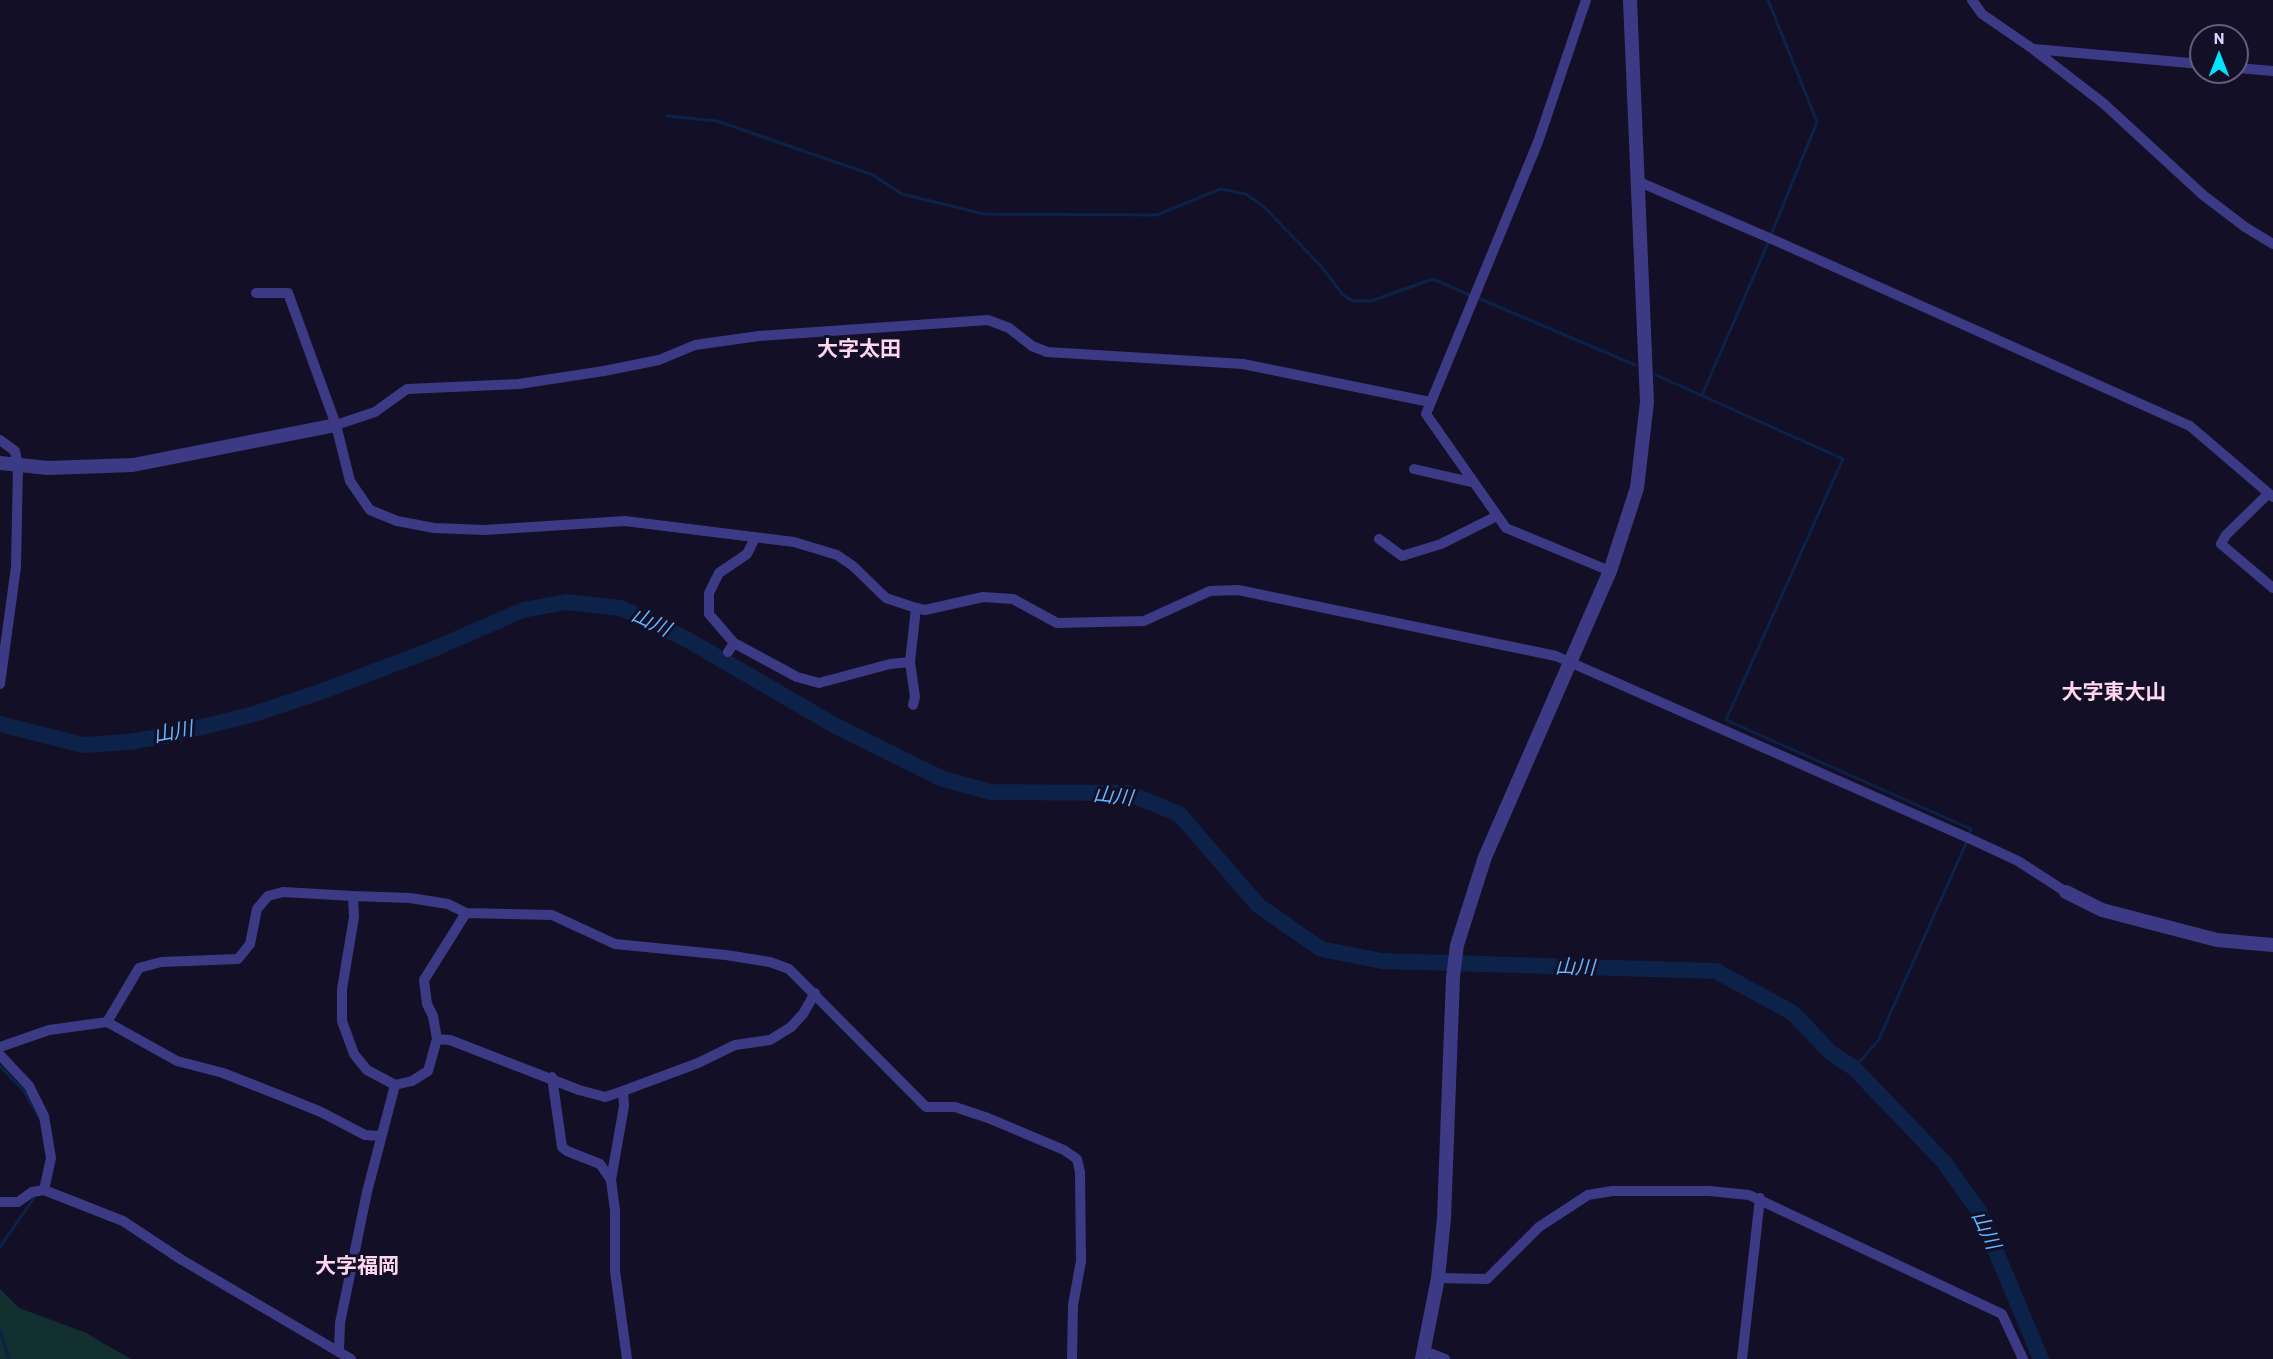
<!DOCTYPE html>
<meta charset="utf-8">
<style>
body{margin:0}
#map{position:relative;width:2273px;height:1359px;overflow:hidden;background:#130f26;font-family:Barlow,sans-serif}
canvas{display:block}
.north{position:absolute;left:2189px;top:24px;width:60px;height:60px;box-sizing:border-box;background:#130f26;border:2px solid #625e7d;border-radius:50%;rotate:0deg;font-size:16px;font-weight:700;line-height:24px;text-align:center;color:#d9d4ff}
.north::after{content:'';display:block;margin:auto;width:21px;height:27px;background:#00e5ff;clip-path:polygon(50% 0,100% 100%,50% 72%,0 100%)}
</style>
<div id="map">
<canvas width="2273" height="1359"></canvas>
<div class="north">N</div>
</div>
<script>
const c = document.querySelector('canvas').getContext('2d');
c.lineJoin = 'round';
function fill(path, color) { c.fillStyle = color; c.fill(path, 'evenodd'); }
const toPath = rows => new Path2D(rows.map(r => 'M' + r).join(''));
function trace(path, color, width, dash) { c.strokeStyle = color; c.lineWidth = width; c.lineCap = dash ? 'butt' : 'round'; c.setLineDash(dash || []); c.stroke(path); }
function write(font, color, halo, rows, align = 'center') {
  c.font = font + ' Barlow,"Noto Sans JP",sans-serif'; c.lineWidth = 6; c.setLineDash([]); c.textBaseline = 'middle'; c.strokeStyle = halo; c.fillStyle = color; for (const [text, x, y, turn = 0] of rows) {
    c.save(); c.translate(x, y); c.rotate((+turn || 0) * Math.PI / 180); c.textAlign = isNaN(turn) ? turn : align; if (halo) c.strokeText(text, 0, 0); c.fillText(text, 0, 0); c.restore();
  }
}
fill(toPath([
 [0,1289,19,1308,84,1332,131,1359,0,1359]
]), '#12302f');
trace(toPath([
 [1768,0,1817,122,1771,235],
 [667,116,717,121,873,175,902,194,984,214,1157,215,1220,189,1246,194,1264,207,1321,266,1343,295,1353,301,1371,301,1433,279,1472,296],
 [1478,298,1635,365],
 [1656,375,1843,459,1726,720,1971,829,1969,835],
 [1702,395,1769,241],
 [0,1066,24,1091,40,1119],
 [1854,1068,1878,1041,1967,841],
 [0,1247,36,1195],
 [0,1330,9,1359]
]), '#0c2248', 3);
trace(toPath([
 [0,724,83,745,129,742,170,735,254,714,320,692,436,648,523,610,566,602,621,608,688,640,834,725,943,779,991,792,1128,793,1179,814,1259,906,1321,949,1382,961,1716,971,1793,1013,1831,1053,1854,1068,1944,1162,1979,1211,2041,1359]
]), '#0c2248', 16);
trace(toPath([
 [1586,0,1538,142,1426,414,1506,528,1610,571],
 [1972,0,1982,14,2033,49,2103,103,2203,195,2245,227,2273,244],
 [2034,49,2201,64],
 [2237,68,2273,71],
 [1637,181,1774,240,2190,426,2273,497],
 [256,293,288,293,336,425,350,481,370,510,397,521,434,528,485,530,625,521,794,542,837,555,853,566,886,598,916,608,925,610,983,597,1013,599,1057,623,1144,621,1210,591,1238,590,1556,656,1975,841,2018,861,2066,892],
 [336,425,375,412,407,389,519,384,604,371,659,360,695,345,759,336,988,320,1009,328,1032,346,1047,352,1243,364,1430,402],
 [0,440,15,451,18,466,16,567,0,684],
 [1414,469,1471,482],
 [2268,494,2226,535,2221,544,2273,588],
 [1379,539,1402,556,1441,544,1497,516],
 [734,643,797,677,819,683,890,664,910,662],
 [728,652,734,643,709,614,709,593,719,573,747,554,755,538],
 [913,705,915,697,910,662,916,608],
 [353,896,410,898,448,904,466,913,552,915,615,944,726,955,770,962,789,969,926,1107,955,1107,988,1118,1064,1150,1077,1159,1080,1172,1081,1261,1073,1305,1072,1359],
 [107,1022,139,968,161,962,238,959,250,944,257,909,268,896,283,892,353,896,354,917,342,989,342,1021,354,1054,367,1070,395,1085,412,1081,428,1071,437,1039,450,1040,579,1090,605,1097,623,1091],
 [437,1039,433,1016,427,1004,424,980,466,913],
 [0,1047,49,1030,107,1022,177,1061,223,1073,284,1097,321,1112,365,1135,381,1136],
 [0,1055,29,1086,44,1116,51,1158,44,1190],
 [552,1077,562,1147,567,1151,600,1164,611,1180],
 [0,1202,18,1202,32,1192,44,1190,123,1221,182,1260,351,1359],
 [1438,1278,1487,1279,1539,1227,1588,1195,1612,1191,1709,1191,1749,1195,2002,1314,2023,1359],
 [339,1350,340,1323,367,1192,395,1085],
 [1424,1351,1445,1359],
 [627,1359,615,1271,615,1210,611,1180,624,1106,623,1091,698,1063,735,1045,770,1040,791,1027,803,1014,815,993],
 [1742,1359,1760,1198]
]), '#3d3a85', 10);
trace(toPath([
 [0,463,48,468,133,465,336,425],
 [2066,892,2102,910,2217,940,2273,945],
 [1422,1359,1438,1278,1444,1218,1453,977,1457,945,1485,857,1610,571,1637,488,1647,402,1630,0]
]), '#3d3a85', 14);
write('italic 20px', '#62b6ff', '#130f26', [
 ["山川",651,622,25],
 ["山川",173,732,-11],
 ["山川",1113,796,6],
 ["山川",1575,967,2],
 ["山川",1986,1230,65]
]);
write('bold 21px', '#ffd6f0', '#130f26', [
 ["大字太田",859,349],
 ["大字東大山",2114,692],
 ["大字福岡",357,1266]
]);
</script>
